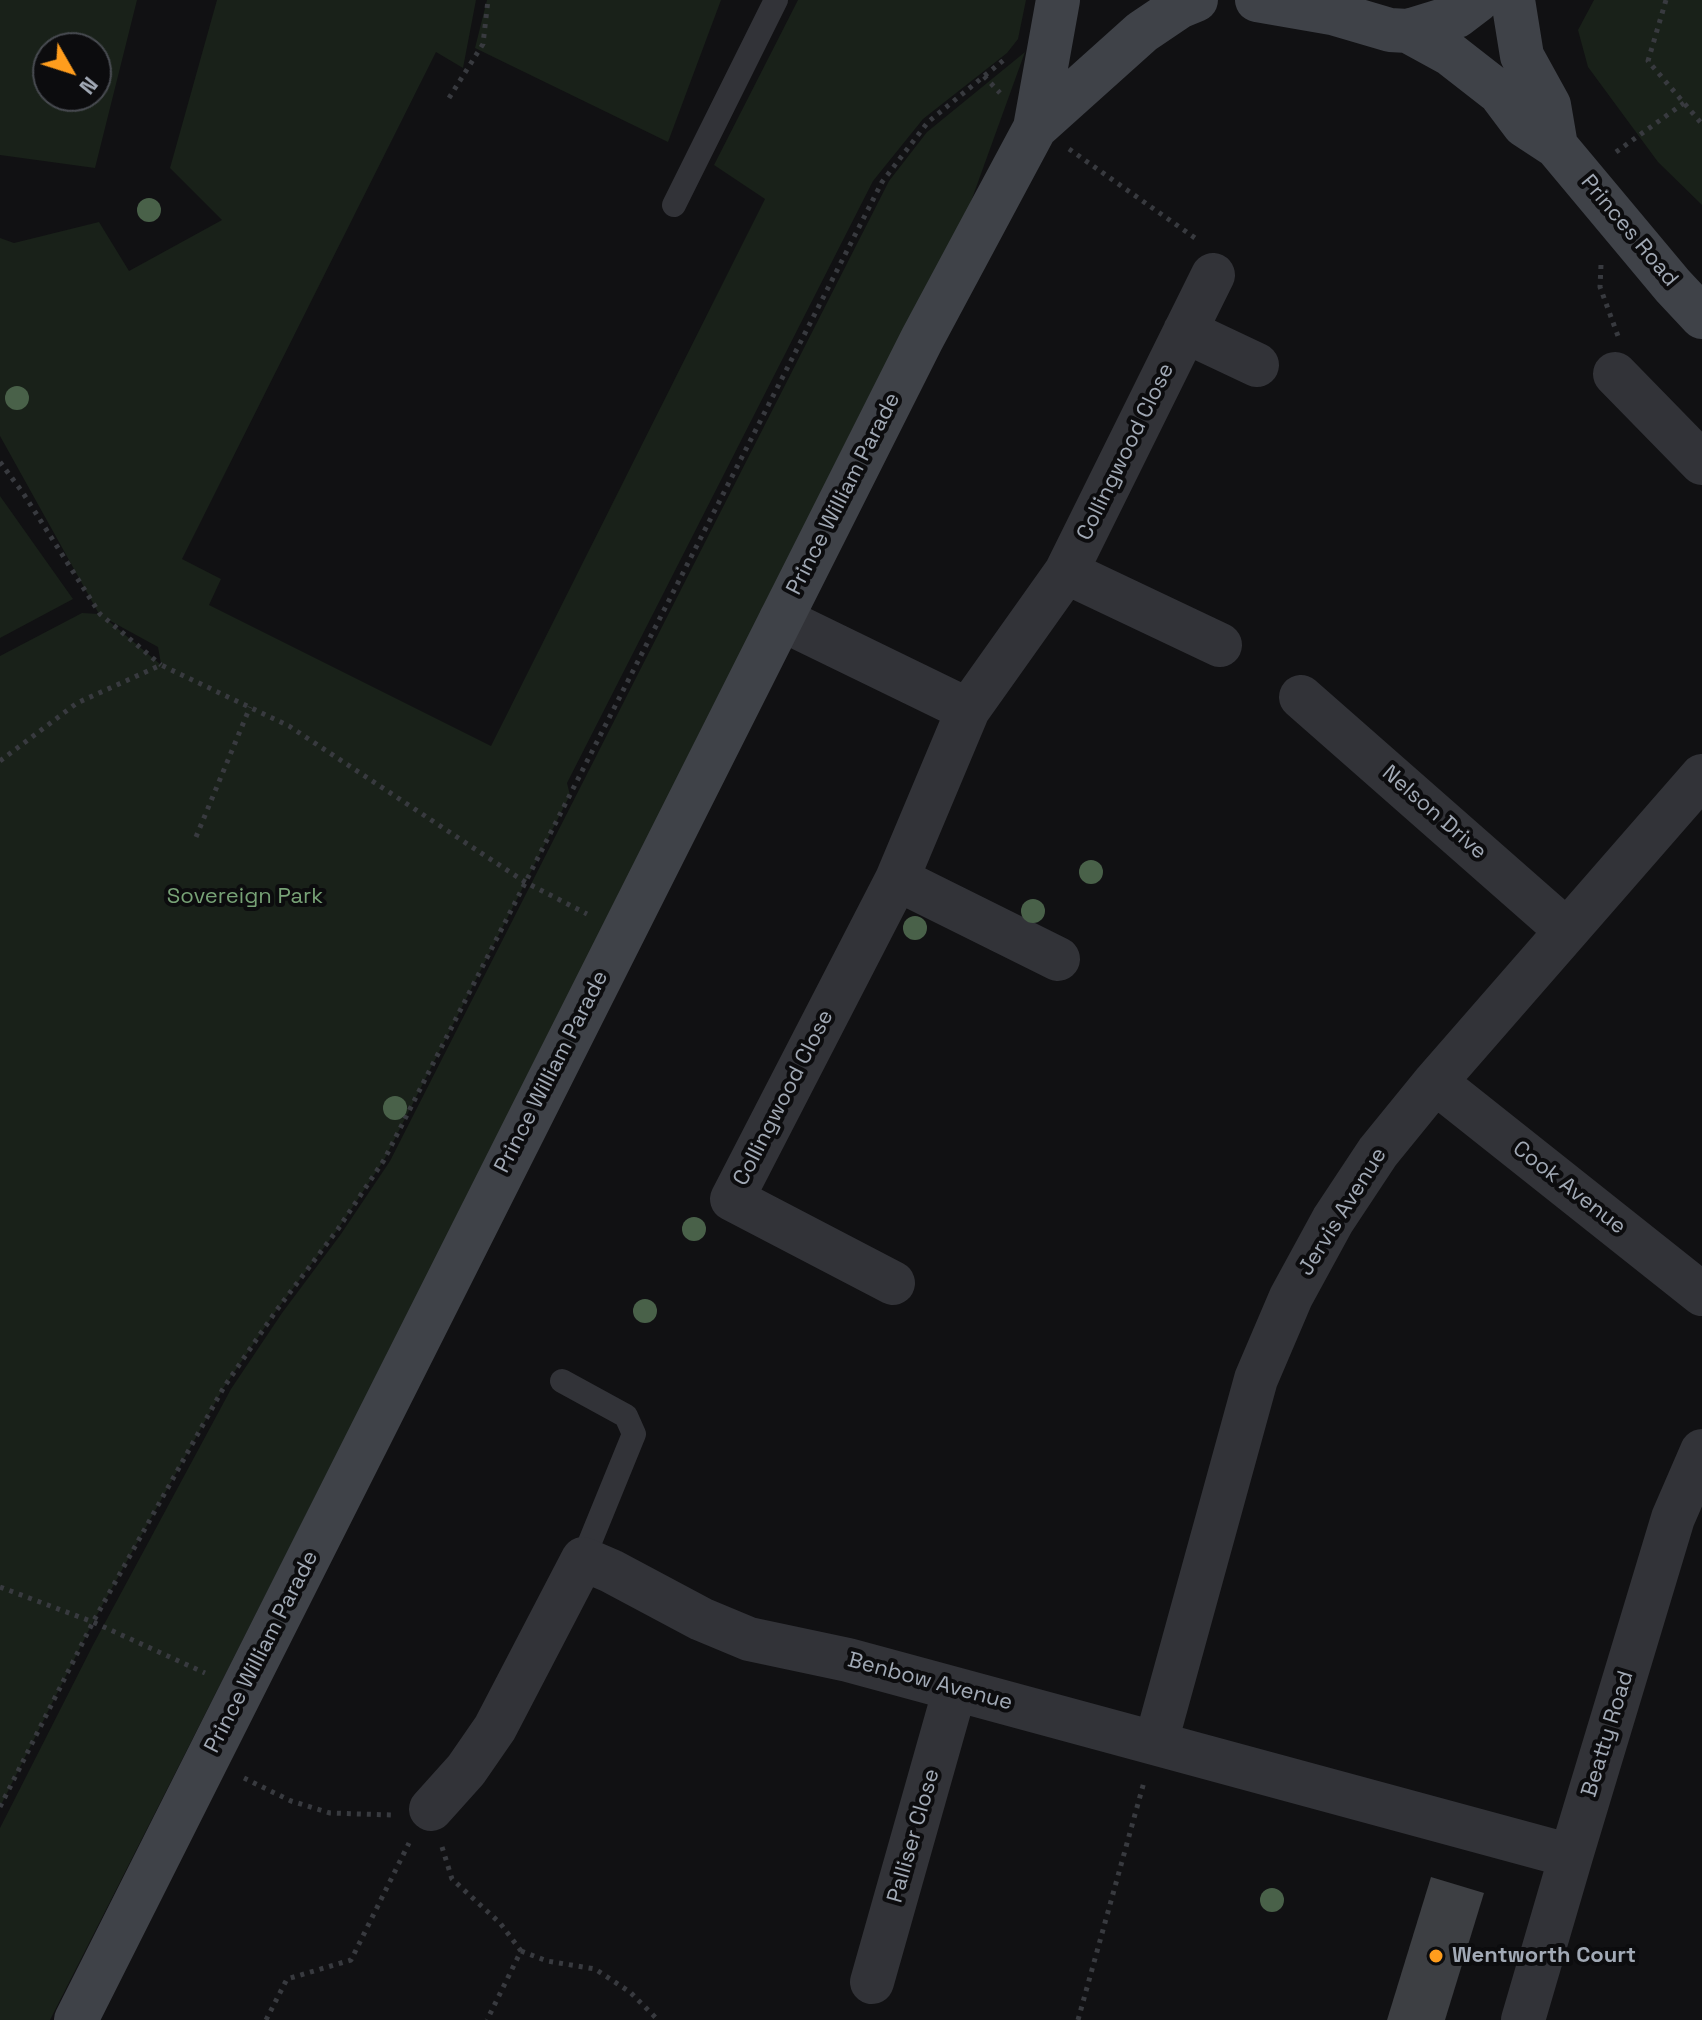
<!DOCTYPE html>
<style>
body{margin:0}
#map{position:relative;width:1702px;height:2020px;overflow:hidden;background:#111113;font-family:"Space Grotesk",sans-serif}
canvas{display:block}
.north{position:absolute;left:32px;top:32px;width:80px;height:80px;box-sizing:border-box;background:#0c0c0e;border:2px solid #484b51;border-radius:50%;rotate:129deg;font-size:22px;font-weight:700;line-height:32px;text-align:center;color:#a1a9b5}
.north::after{content:'';display:block;margin:auto;width:28px;height:36px;background:#ff9d1d;clip-path:polygon(50% 0,100% 100%,50% 72%,0 100%)}
</style>
<div id="map">
<canvas width="1702" height="2020"></canvas>
<div class="north">N</div>
</div>
<script>
const c = document.querySelector('canvas').getContext('2d');
c.lineJoin = 'round';
function fill(path, color) { c.fillStyle = color; c.fill(path, 'evenodd'); }
const toPath = rows => new Path2D(rows.map(r => 'M' + r).join(''));
function trace(path, color, width, dash) { c.strokeStyle = color; c.lineWidth = width; c.lineCap = dash ? 'butt' : 'round'; c.setLineDash(dash || []); c.stroke(path); }
function write(font, color, halo, rows, align = 'center') {
  c.font = font + ' "Space Grotesk",sans-serif'; c.lineWidth = 8; c.setLineDash([]); c.textBaseline = 'middle'; c.strokeStyle = halo; c.fillStyle = color; for (const [text, x, y, turn = 0] of rows) {
    c.save(); c.translate(x, y); c.rotate((+turn || 0) * Math.PI / 180); c.textAlign = isNaN(turn) ? turn : align; if (halo) c.strokeText(text, 0, 0); c.fillText(text, 0, 0); c.restore();
  }
}
fill(toPath([
 [0,0,137,0,95,168,0,155],
 [48,48,96,48,96,96,48,96],
 [217,0,476,0,463,68,436,52,182,559,221,579,209,605,491,746,765,199,714,165,798,0,1026,0,1018,39,1007,53,923,119,873,181,567,783,570,795,384,1160,338,1229,276,1311,224,1387,93,1622,0,1807,0,656,82,613,99,614,0,436,0,238,14,243,99,222,129,271,222,220,170,168],
 [105,618,158,647,161,664,160,664],
 [487,0,721,0,668,142,475,48],
 [1594,0,1702,0,1702,205,1658,162,1588,67,1578,30],
 [1025,52,969,207,50,2020,0,2020,0,1828,93,1645,231,1389,282,1313,341,1234,390,1161,889,181,927,132],
 [0,496,73,599,0,638]
]), '#192119');
fill(toPath([
 [1431,1877,1484,1893,1445,2020,1387,2020]
]), '#3d3f43');
trace(toPath([
 [1666,0,1648,61,1702,124],
 [984,76,1000,93],
 [449,98,483,44,488,0],
 [1069,149,1195,238],
 [1616,152,1684,103],
 [1601,265,1600,287,1618,336],
 [0,462,23,493,100,614,161,665],
 [0,761,77,703,161,665,289,726,525,882,587,914],
 [196,837,250,707],
 [0,1587,93,1622,205,1673],
 [244,1778,291,1801,330,1813,391,1815],
 [0,1807,93,1622,224,1387,276,1311,338,1229,384,1160,882,182,928,122,1005,59],
 [442,1847,452,1879,500,1923,521,1951,487,2020],
 [521,1951,547,1961,595,1969,630,1992,658,2020],
 [266,2020,287,1979,351,1960,409,1843],
 [1078,2020,1144,1782]
]), '#383a3f', 5, [4, 6]);
trace(toPath([
 [674,205,776,0],
 [562,1381,626,1416,634,1434,583,1559]
]), '#323338', 24);
trace(toPath([
 [1185,331,1257,365],
 [1615,374,1702,463],
 [1066,572,1220,645],
 [781,619,968,710],
 [1301,697,1566,930],
 [897,879,1058,959],
 [1435,1082,1702,1294],
 [893,1283,732,1199,897,879,968,710,1066,572,1213,275],
 [1156,1742,1256,1379,1291,1297,1333,1220,1378,1152,1435,1082,1702,776],
 [431,1809,466,1770,495,1728,583,1559,611,1571,701,1619,749,1639,848,1660,1571,1856],
 [872,1982,955,1689],
 [1523,2020,1571,1856,1673,1518,1702,1451]
]), '#323338', 44);
trace(toPath([
 [1257,0,1332,13,1390,30,1408,31,1457,16,1478,0],
 [1513,0,1522,56,1549,105,1556,146],
 [1408,31,1450,54,1500,93,1524,125,1556,146,1673,286,1702,317],
 [1035,128,1142,32,1179,7,1196,0],
 [76,2020,922,339,1035,128,1058,0]
]), '#3f4248', 44);
c.fillStyle = '#496149';
for (const [x, y] of [
 [149,210],
 [17,398],
 [1091,872],
 [1033,911],
 [915,928],
 [395,1108],
 [694,1229],
 [645,1311],
 [1272,1900]
]) { c.beginPath(); c.arc(x, y, 12, 0, 2 * Math.PI); c.fill(); }
for (const [x, y, r, color] of [
 [1436,1956,8,"#ff9d1d"]
]) { const dot = new Path2D(); dot.arc(x, y, r, 0, 2 * Math.PI); c.fillStyle = color; c.fill(dot); trace(dot, '#0c0c0e', 3); }
write('22px', '#a1a9b5', '#0c0c0e', [
 ["Princes Road",1629,231,50],
 ["Collingwood Close",1126,452,-64],
 ["Prince William Parade",844,494,-63],
 ["Nelson Drive",1434,813,41],
 ["Prince William Parade",552,1072,-63],
 ["Collingwood Close",784,1098,-63],
 ["Cook Avenue",1569,1188,38],
 ["Jervis Avenue",1343,1212,-58],
 ["Prince William Parade",262,1652,-63],
 ["Benbow Avenue",930,1682,15],
 ["Beatty Road",1608,1734,-73],
 ["Palliser Close",914,1836,-74]
]);
write('22px', '#77a276', '#0c0c0e', [
 ["Sovereign Park",245,897]
]);
write('bold 22px', '#a1a9b5', '#0c0c0e', [
 ["Wentworth Court",1452,1956]
], 'left');
</script>
